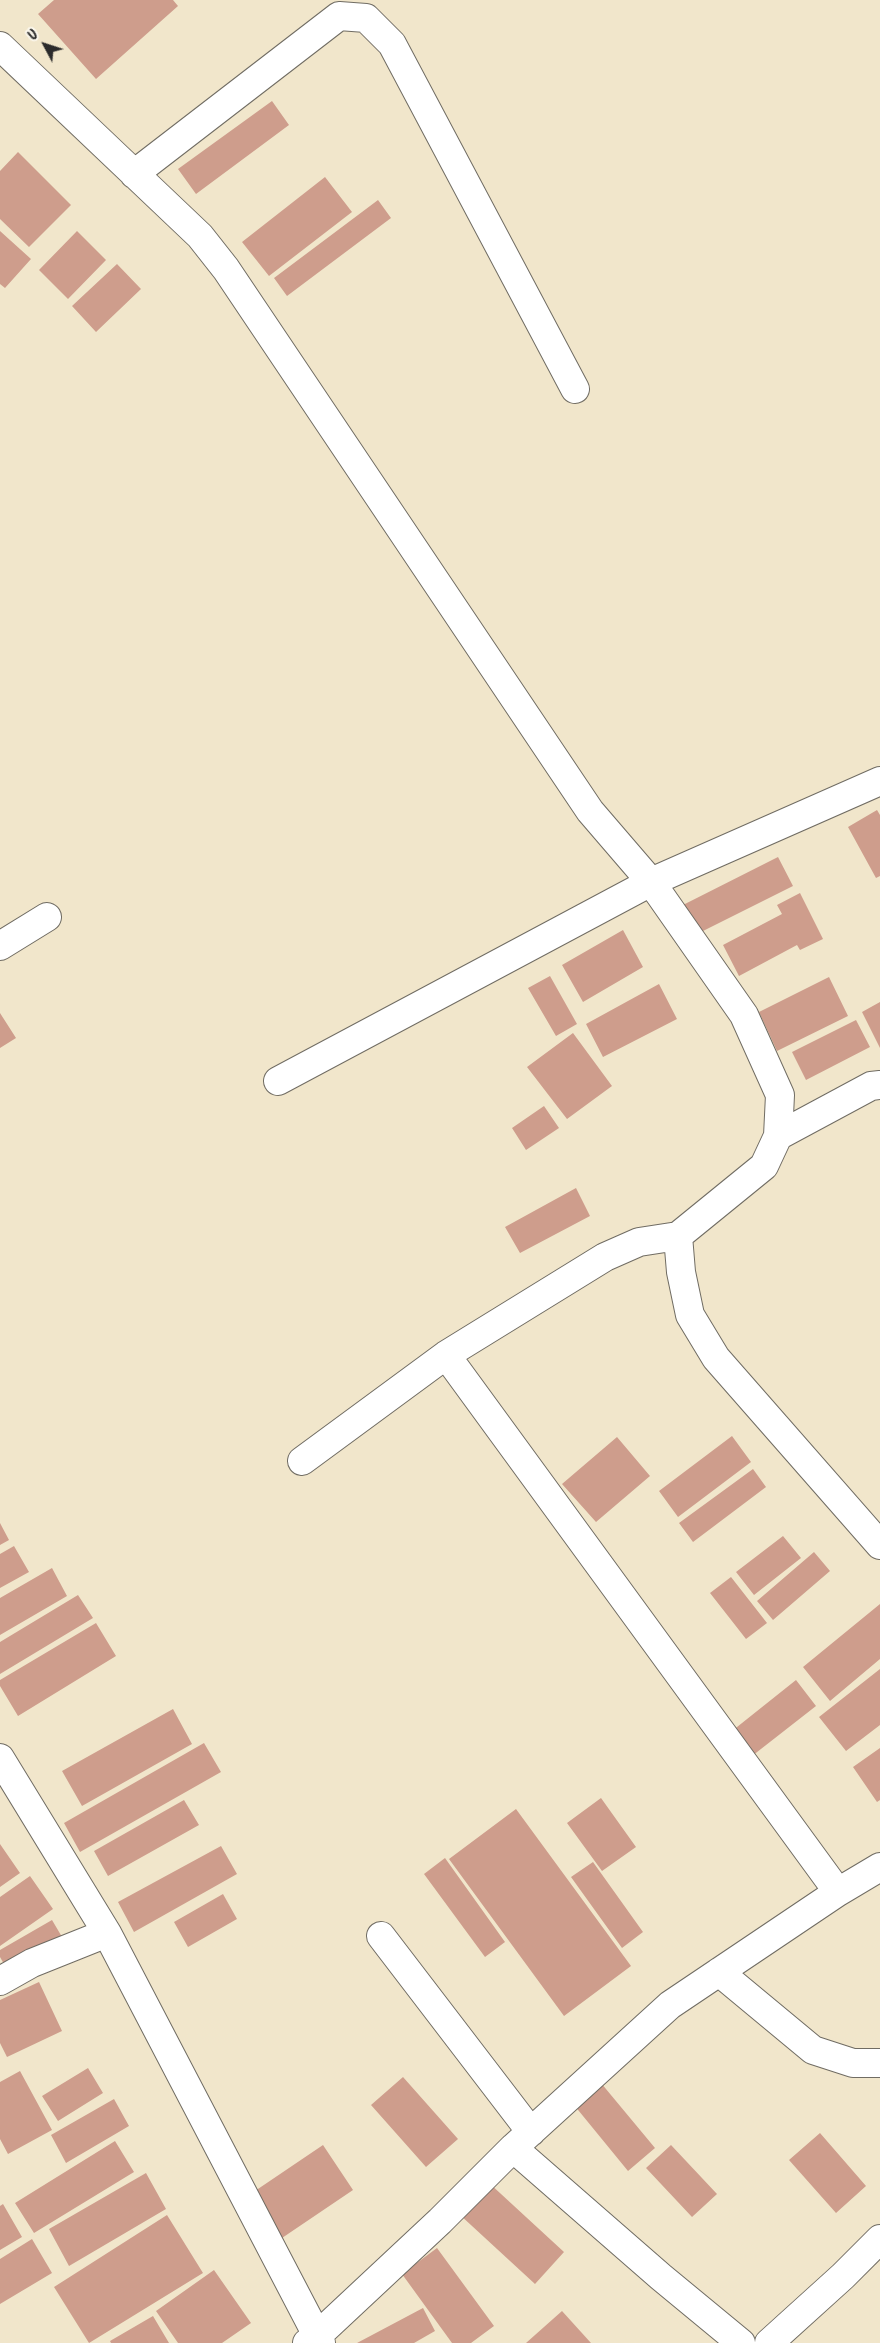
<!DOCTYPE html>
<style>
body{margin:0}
#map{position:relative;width:880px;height:2343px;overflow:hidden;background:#f1e6cb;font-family:Kalam,sans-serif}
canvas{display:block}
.north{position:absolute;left:20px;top:20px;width:50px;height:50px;-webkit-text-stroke:4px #fbf7ec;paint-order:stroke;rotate:310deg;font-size:14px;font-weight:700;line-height:20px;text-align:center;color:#2b2b2b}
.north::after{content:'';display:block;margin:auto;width:18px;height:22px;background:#2b2b2b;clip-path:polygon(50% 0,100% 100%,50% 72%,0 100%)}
</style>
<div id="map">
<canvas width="880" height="2343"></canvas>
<div class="north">U</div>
</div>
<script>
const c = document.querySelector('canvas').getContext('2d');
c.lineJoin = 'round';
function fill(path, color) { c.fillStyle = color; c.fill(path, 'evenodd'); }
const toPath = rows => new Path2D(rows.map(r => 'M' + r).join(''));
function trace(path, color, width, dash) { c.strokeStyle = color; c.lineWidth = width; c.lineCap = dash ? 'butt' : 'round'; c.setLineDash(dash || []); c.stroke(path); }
fill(toPath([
 [54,0,173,0,178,6,96,79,38,14],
 [272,101,289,125,196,194,178,169],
 [18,152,71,205,29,247,0,219,0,171],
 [325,177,352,212,269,276,242,242],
 [378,200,391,218,287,296,274,278],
 [0,231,31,259,5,288,0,284],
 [77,231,106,260,68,299,39,270],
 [117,264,141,289,96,332,72,306],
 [877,810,880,815,880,876,876,878,848,827],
 [778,857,793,886,691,937,677,908],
 [800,893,823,939,800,950,797,945,739,976,723,945,782,914,777,905],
 [623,930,643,967,583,1002,562,965],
 [550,976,577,1024,556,1036,528,988],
 [829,977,848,1016,777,1051,759,1012],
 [659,984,677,1019,603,1057,586,1024],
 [880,1002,880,1048,862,1012],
 [0,1013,16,1038,0,1048],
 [856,1020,870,1047,806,1080,792,1052],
 [573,1033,612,1086,567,1119,527,1067],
 [544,1106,559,1128,526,1150,512,1128],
 [576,1188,590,1216,520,1253,505,1227],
 [732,1436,751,1462,678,1517,659,1491],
 [617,1437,650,1476,596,1522,562,1484],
 [753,1469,766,1487,693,1542,679,1523],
 [0,1523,9,1540,0,1545],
 [783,1536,801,1558,754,1595,736,1572],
 [14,1546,29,1572,0,1588,0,1554],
 [814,1552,830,1571,773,1620,757,1601],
 [52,1568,67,1596,0,1635,0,1598],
 [731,1577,767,1623,746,1639,710,1593],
 [78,1595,93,1618,0,1674,0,1642],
 [880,1604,880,1659,830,1701,803,1667],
 [96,1623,116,1656,18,1716,0,1686,0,1680],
 [880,1669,880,1725,846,1751,819,1717],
 [796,1680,816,1706,752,1756,732,1731],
 [173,1709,192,1744,82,1806,62,1771],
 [204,1743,221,1772,80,1852,64,1823],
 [880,1748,880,1800,877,1802,853,1767],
 [601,1798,636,1847,602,1871,567,1823],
 [184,1800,199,1825,108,1876,94,1851],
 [516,1809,631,1966,564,2016,449,1859],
 [0,1844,20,1873,0,1887],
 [221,1846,237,1874,134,1932,118,1902],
 [445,1858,505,1942,485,1957,424,1874],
 [593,1862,643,1932,622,1948,571,1877],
 [30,1876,53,1909,0,1946,0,1897],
 [223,1894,237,1919,188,1947,174,1922],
 [52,1920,65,1942,9,1973,0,1957,0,1950],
 [39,1982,62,2031,7,2057,0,2043,0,2000],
 [88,2068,103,2093,58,2121,42,2096],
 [20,2071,52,2130,8,2154,0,2139,0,2082],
 [403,2077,458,2139,426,2167,371,2105],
 [601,2083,655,2148,628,2171,574,2105],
 [114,2099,129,2126,66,2163,51,2135],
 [820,2133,866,2186,836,2213,789,2160],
 [115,2141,134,2172,34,2233,15,2203],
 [323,2145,353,2190,282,2238,252,2193],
 [671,2145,717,2194,692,2217,646,2168],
 [146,2173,166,2209,69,2266,49,2229],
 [488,2182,564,2252,535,2284,459,2214],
 [3,2204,22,2237,0,2250,0,2206],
 [167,2215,203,2273,89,2343,54,2287],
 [32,2239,52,2273,0,2304,0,2259],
 [437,2248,494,2326,471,2343,452,2343,402,2274],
 [214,2270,251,2323,222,2343,178,2343,156,2311],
 [423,2308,435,2331,414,2343,357,2343],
 [562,2311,591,2343,526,2343],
 [153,2316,169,2343,111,2343,110,2341]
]), '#ce9d8c');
const minor = toPath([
 [0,46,200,236,226,269,590,811,651,882,744,1015,780,1095,778,1136,764,1166,678,1236,639,1242,605,1257,446,1355,302,1461],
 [134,174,339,16,366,18,392,44,575,389],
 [0,946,47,917],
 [278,1081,651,882,880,781],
 [778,1136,871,1086,880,1085],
 [678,1236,681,1272,690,1315,716,1358,880,1545],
 [446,1355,838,1892],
 [0,1758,107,1933,321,2343],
 [381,1936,531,2132],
 [719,1972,813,2050,853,2063,880,2063],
 [0,1981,32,1963,107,1933],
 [513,2148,661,2277,741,2343],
 [307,2343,317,2336,440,2221,513,2148,670,2005,838,1892,880,1867],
 [769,2343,843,2276,880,2239]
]);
trace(minor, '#706c63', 30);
trace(minor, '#fff', 28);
</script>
